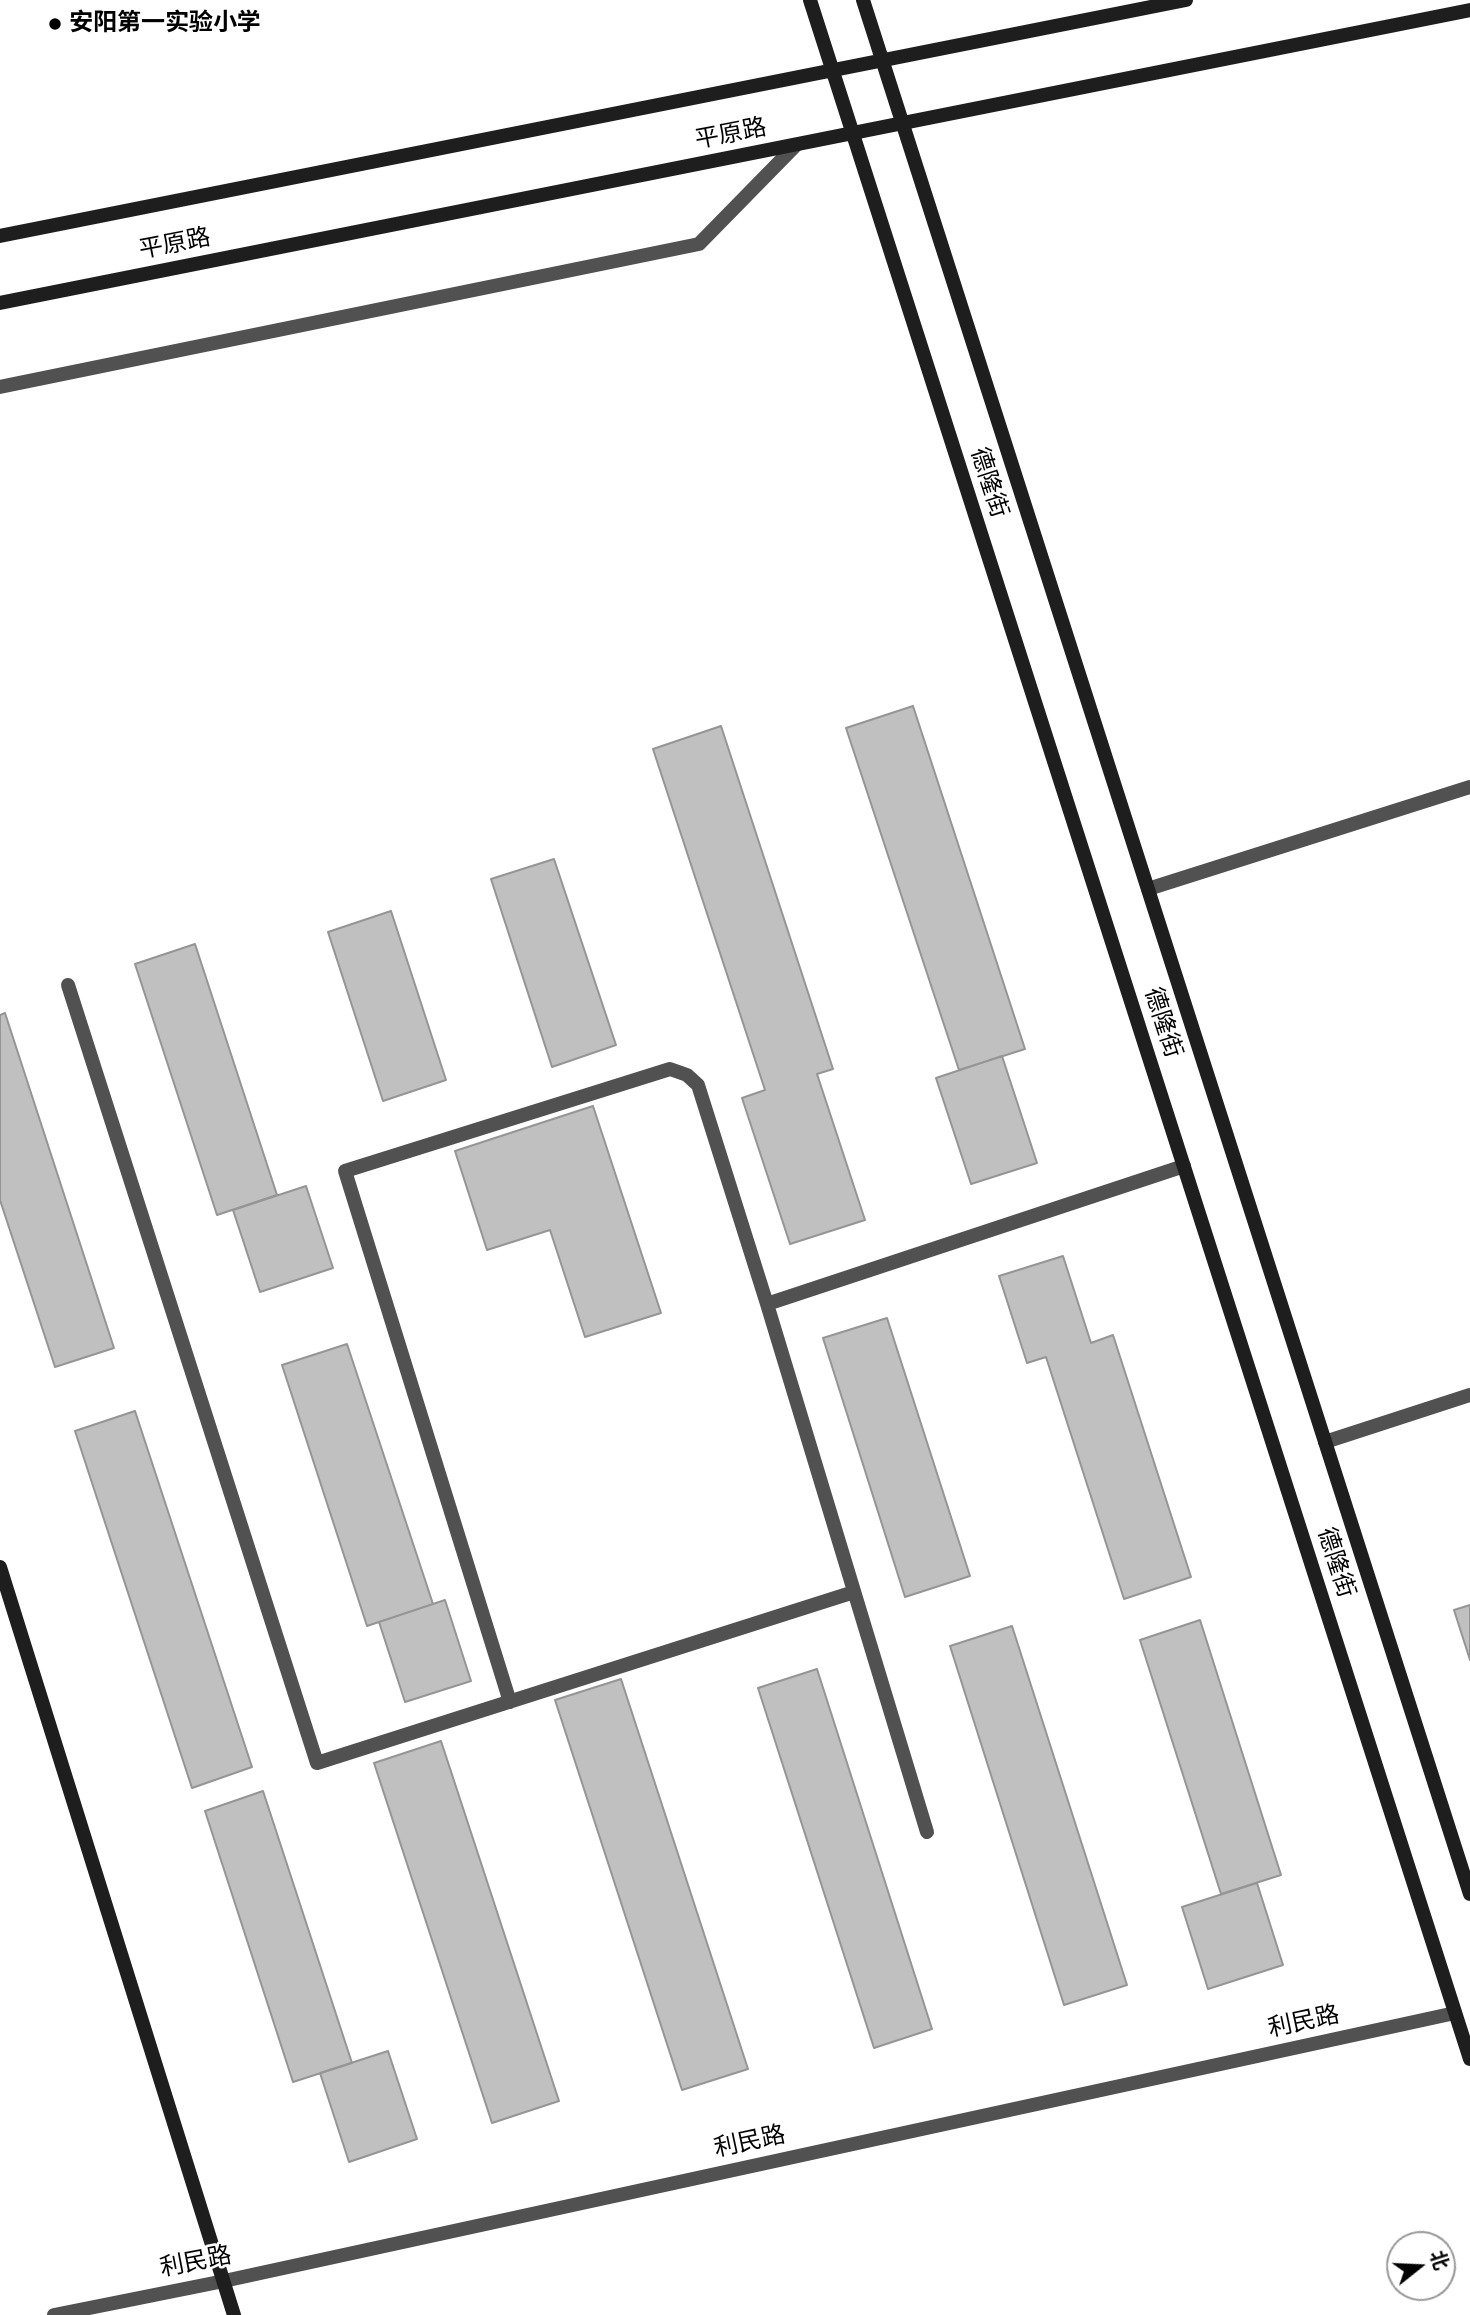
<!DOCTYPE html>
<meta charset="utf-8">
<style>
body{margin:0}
#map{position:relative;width:1470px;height:2315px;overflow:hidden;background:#fff;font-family:Roboto,"Noto Sans SC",sans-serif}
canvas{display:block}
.north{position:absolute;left:1386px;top:2231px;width:70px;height:70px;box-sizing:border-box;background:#fff;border:2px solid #999;border-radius:50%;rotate:72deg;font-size:19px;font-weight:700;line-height:28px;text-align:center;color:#000}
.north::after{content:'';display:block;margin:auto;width:24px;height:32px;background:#000;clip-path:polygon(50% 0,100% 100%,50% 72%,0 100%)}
</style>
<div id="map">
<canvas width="1470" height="2315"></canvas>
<div class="north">北</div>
</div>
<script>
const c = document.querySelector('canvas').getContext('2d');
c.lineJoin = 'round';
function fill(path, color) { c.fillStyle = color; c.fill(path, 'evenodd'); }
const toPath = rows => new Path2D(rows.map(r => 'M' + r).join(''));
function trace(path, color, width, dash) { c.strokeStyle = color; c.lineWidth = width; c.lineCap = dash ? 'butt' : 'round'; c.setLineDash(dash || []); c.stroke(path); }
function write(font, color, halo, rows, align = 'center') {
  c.font = font + ' Roboto,"Noto Sans SC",sans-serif'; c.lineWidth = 5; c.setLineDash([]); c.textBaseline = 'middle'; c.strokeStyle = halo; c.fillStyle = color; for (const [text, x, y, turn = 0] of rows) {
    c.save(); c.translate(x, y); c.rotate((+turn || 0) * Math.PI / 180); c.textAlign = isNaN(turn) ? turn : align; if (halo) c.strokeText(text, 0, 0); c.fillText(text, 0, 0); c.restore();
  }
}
const building = toPath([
 [913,706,1025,1049,959,1070,846,728,913,706],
 [721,726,833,1069,817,1074,865,1220,790,1244,742,1098,765,1090,653,749,721,726],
 [554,859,616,1045,552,1067,491,879,554,859],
 [391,911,446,1080,383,1101,328,932,391,911],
 [195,944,277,1195,217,1215,135,964,195,944],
 [5,1013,114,1348,55,1367,0,1200,0,1015,5,1013],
 [1002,1056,1037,1163,971,1184,936,1078,1002,1056],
 [593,1106,661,1313,585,1337,550,1230,487,1250,455,1151,593,1106],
 [306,1186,333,1268,260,1292,233,1210,306,1186],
 [1063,1256,1091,1343,1113,1335,1191,1577,1124,1599,1046,1357,1027,1363,999,1276,1063,1256],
 [887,1318,970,1576,905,1597,823,1338,887,1318],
 [347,1344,433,1604,367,1626,282,1365,347,1344],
 [135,1411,252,1767,192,1788,75,1431,135,1411],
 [445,1600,471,1681,405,1702,379,1622,445,1600],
 [1470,1605,1470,1660,1454,1610,1470,1605],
 [1200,1620,1281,1875,1221,1894,1140,1640,1200,1620],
 [1012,1626,1127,1985,1064,2005,950,1646,1012,1626],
 [817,1669,932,2029,874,2048,758,1688,817,1669],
 [621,1679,748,2069,682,2090,555,1700,621,1679],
 [441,1741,559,2101,492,2123,374,1763,441,1741],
 [263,1791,352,2063,293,2082,205,1811,263,1791],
 [1257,1883,1283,1965,1208,1989,1182,1907,1257,1883],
 [388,2051,417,2139,349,2162,320,2073,388,2051]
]);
fill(building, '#c0c0c0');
trace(building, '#959595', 2);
trace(toPath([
 [68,985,317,1763,854,1592],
 [767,1304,1184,1166],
 [510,1702,345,1171,670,1069,687,1075,698,1085,767,1304,927,1832]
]), '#515151', 14);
trace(toPath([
 [0,387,699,244,796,145],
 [1148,889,1470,787],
 [1325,1442,1470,1395],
 [54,2315,224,2281,1455,2013]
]), '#515151', 14);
trace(toPath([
 [810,0,1470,2059],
 [863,0,1470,1894],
 [0,236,1186,0],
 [0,303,1470,10],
 [0,1567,234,2315]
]), '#1e1e1e', 14);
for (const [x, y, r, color] of [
 [55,24,7,"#000"]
]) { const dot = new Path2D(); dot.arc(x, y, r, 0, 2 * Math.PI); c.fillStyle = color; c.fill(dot); trace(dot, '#fff', 2.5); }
write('bold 24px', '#000', '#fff', [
 ["安阳第一实验小学",69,24]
], 'left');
write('24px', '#000', '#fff', [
 ["平原路",731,135,-11],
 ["平原路",175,245,-11],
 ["德隆街",988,483,72],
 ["德隆街",1162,1023,72],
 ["德隆街",1335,1563,72],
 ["利民路",1304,2023,-12],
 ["利民路",750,2143,-12],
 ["利民路",196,2263,-11]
]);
</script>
